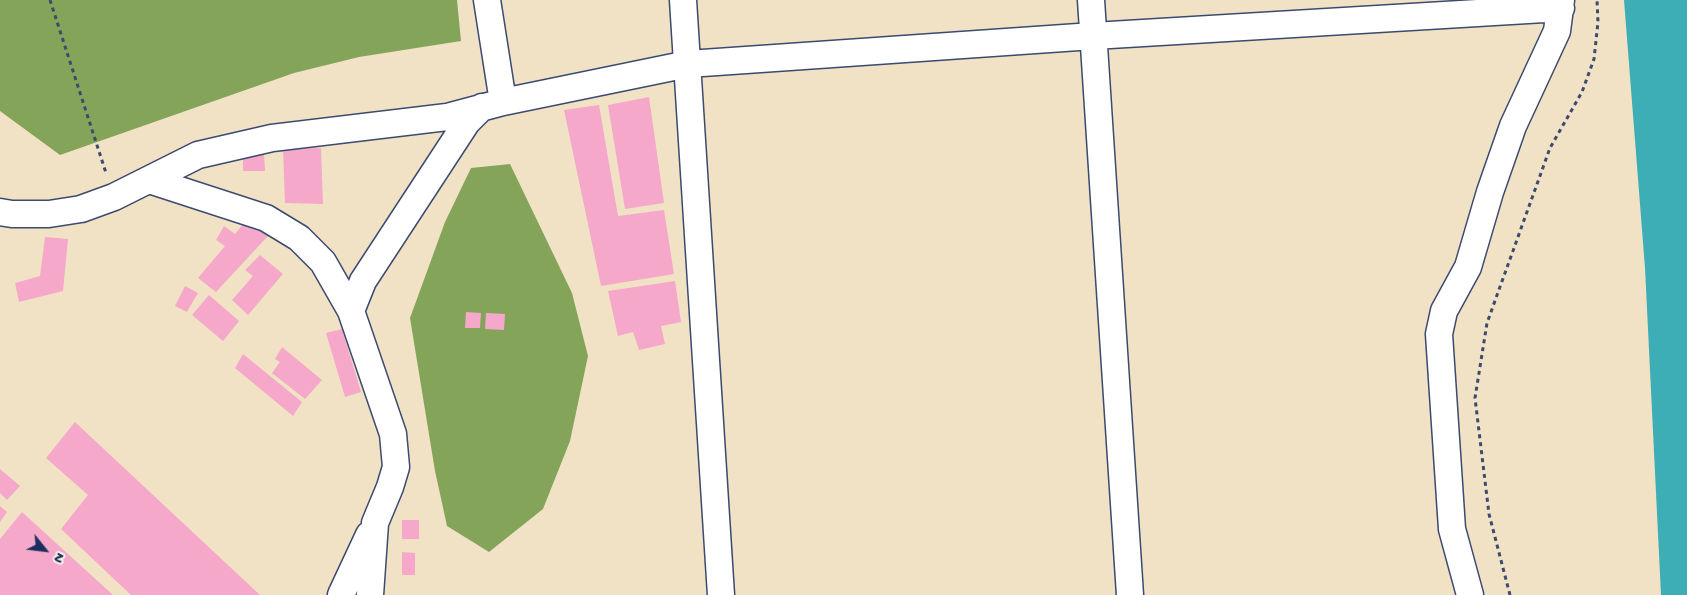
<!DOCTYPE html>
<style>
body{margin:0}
#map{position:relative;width:1687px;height:595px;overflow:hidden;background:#f1e2c6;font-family:"Gochi Hand",sans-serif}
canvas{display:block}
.north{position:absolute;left:20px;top:525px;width:50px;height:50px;-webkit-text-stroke:4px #f7f3e8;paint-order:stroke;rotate:119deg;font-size:14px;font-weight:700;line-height:20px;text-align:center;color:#1b2f5e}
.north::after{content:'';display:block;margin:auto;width:18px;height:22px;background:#1b2f5e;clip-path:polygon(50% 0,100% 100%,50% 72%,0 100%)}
</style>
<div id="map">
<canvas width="1687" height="595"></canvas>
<div class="north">N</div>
</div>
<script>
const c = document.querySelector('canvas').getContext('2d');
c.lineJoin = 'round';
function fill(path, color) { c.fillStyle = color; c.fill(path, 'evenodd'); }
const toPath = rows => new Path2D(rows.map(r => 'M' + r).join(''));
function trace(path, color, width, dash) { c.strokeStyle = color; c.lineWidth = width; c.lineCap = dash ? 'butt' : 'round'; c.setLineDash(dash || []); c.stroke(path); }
fill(toPath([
 [0,0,457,0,461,41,359,57,294,73,60,155,0,111],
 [510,164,572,293,588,356,570,441,543,509,489,552,447,526,435,471,410,318,445,222,471,168]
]), '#84a559');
fill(toPath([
 [1624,0,1687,0,1687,595,1661,595,1645,268]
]), '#3daeb6');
fill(toPath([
 [649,97,664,203,625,209,608,105],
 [599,105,618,216,664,210,674,274,601,286,564,110],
 [321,148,323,204,285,203,283,149],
 [264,154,265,171,243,171,243,156],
 [248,218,268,236,216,292,198,278,225,246,216,240,224,226,235,234],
 [45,237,68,239,63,291,19,302,15,283,40,276],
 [260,255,283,274,248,315,232,300,253,276,245,270],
 [675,281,681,322,661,326,665,344,639,350,633,332,618,336,608,291],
 [185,286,198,293,187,312,175,306],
 [209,295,239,321,223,341,192,315],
 [466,312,481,313,480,328,465,328],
 [486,313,505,314,504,330,485,329],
 [342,329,361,392,345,397,326,333],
 [282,347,322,380,305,399,272,373,280,362,275,359],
 [243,354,302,402,293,416,235,368],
 [75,422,260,595,131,595,61,529,88,495,46,458],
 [0,469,20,486,7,500,0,493],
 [0,506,7,512,0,522],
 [22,512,113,595,0,595,0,539],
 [402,520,419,520,419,539,402,539],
 [402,552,415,553,415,575,402,575]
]), '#f5a8ca');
const minor = toPath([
 [487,0,503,102],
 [683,0,721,595],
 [1091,0,1130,595],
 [149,180,266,218,299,238,323,262,351,311],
 [0,212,12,214,49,214,81,209,114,197,198,155,272,138,447,117,503,102,688,64,1093,36,1561,8],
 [341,595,369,535],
 [370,595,375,523,390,487,396,467,393,434,351,311,363,281,467,122,482,107],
 [1470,595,1452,529,1439,334,1444,311,1468,267,1490,192,1513,126,1557,31,1561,0]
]);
trace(minor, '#3b4a6e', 29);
trace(toPath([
 [50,0,106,173],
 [1510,595,1489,514,1475,398,1487,323,1550,148,1582,92,1594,59,1598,22,1597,0]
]), '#3b4a6e', 3, [4, 4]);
trace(minor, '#fff', 26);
</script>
